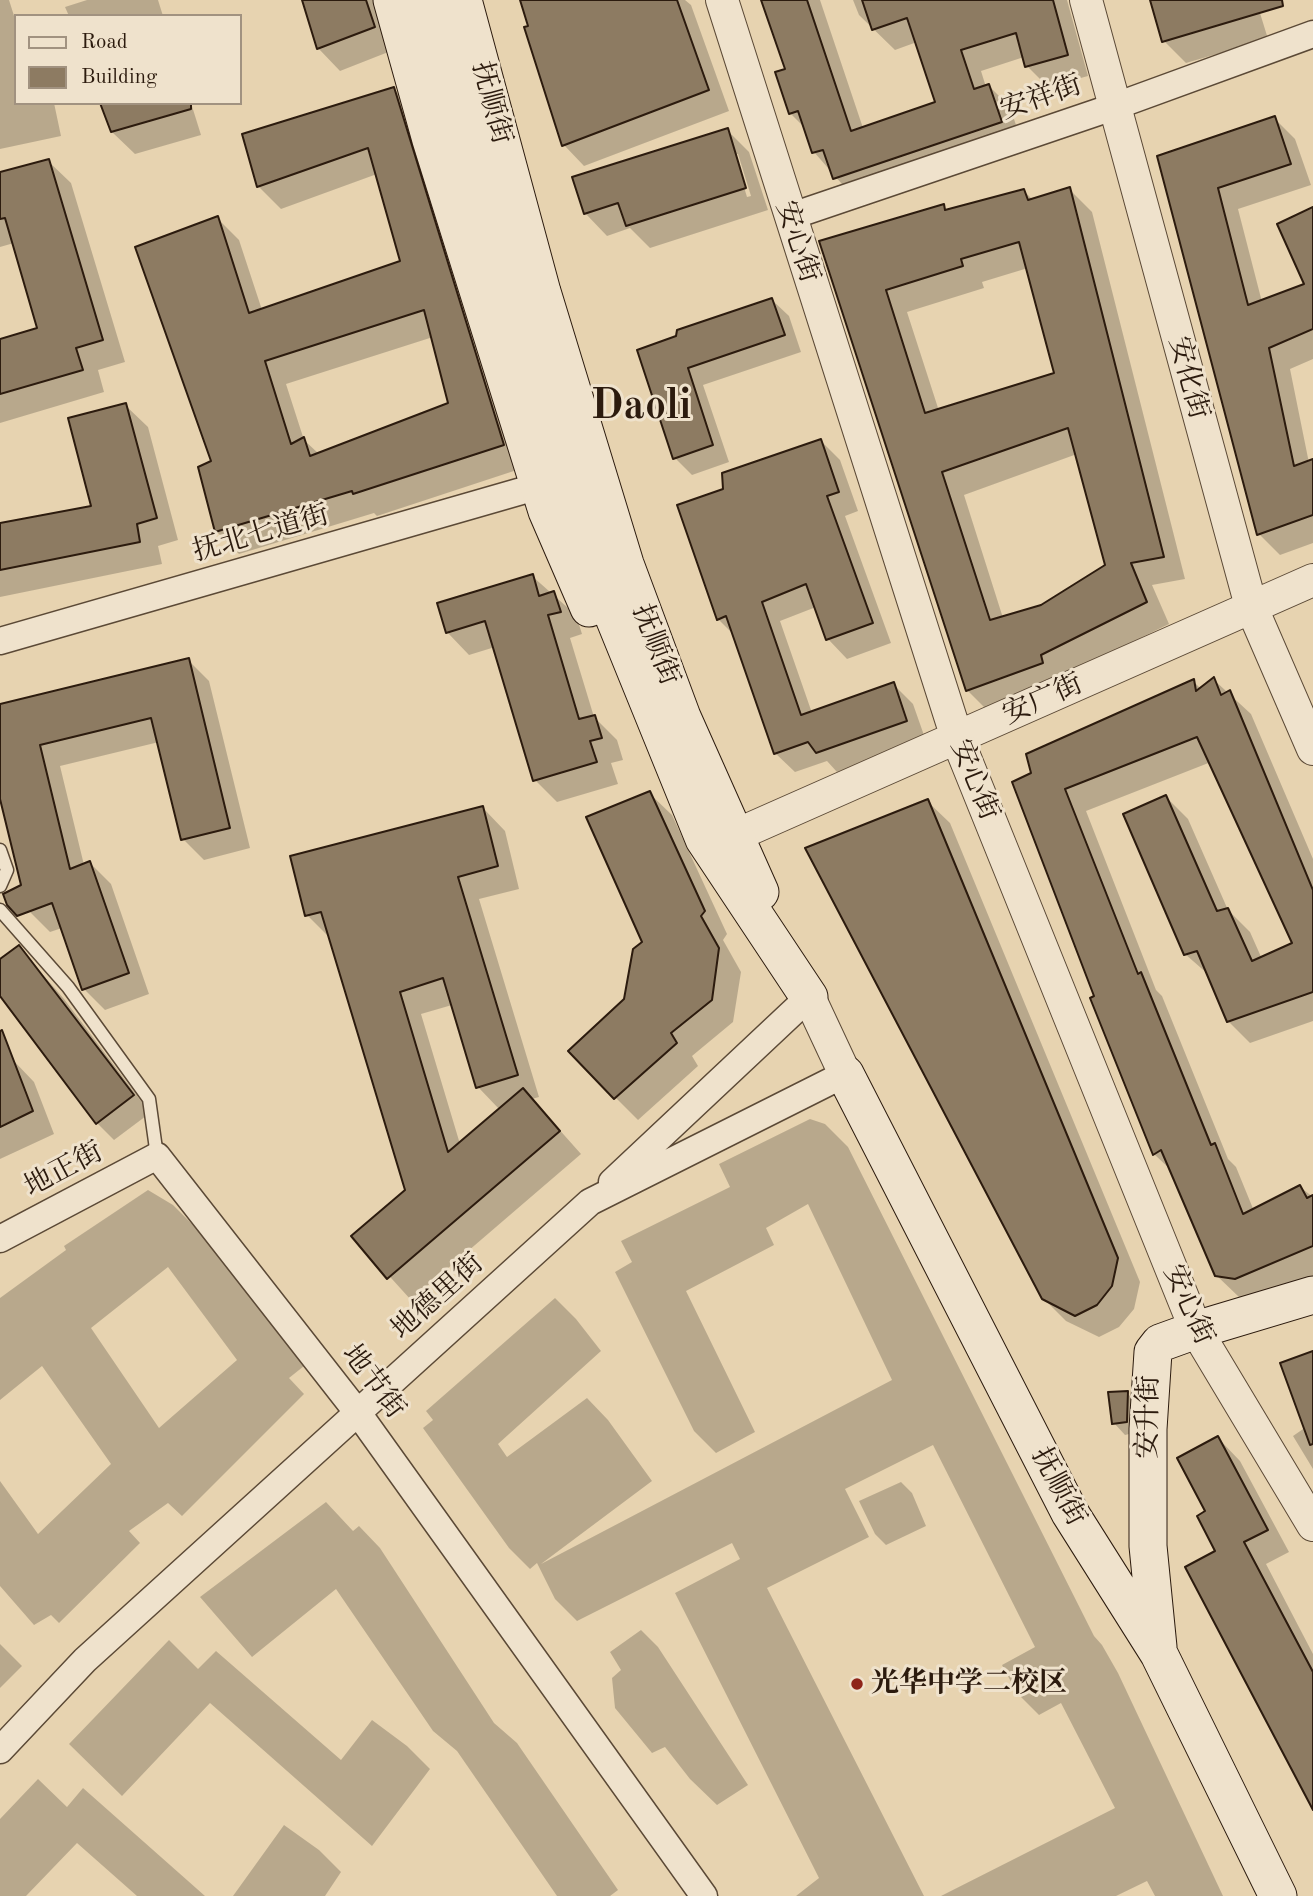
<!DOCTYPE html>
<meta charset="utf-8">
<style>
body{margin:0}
#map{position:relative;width:1313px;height:1896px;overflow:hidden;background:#e7d3b0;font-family:"Old Standard TT",serif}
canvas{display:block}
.legend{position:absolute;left:14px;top:14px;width:228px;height:91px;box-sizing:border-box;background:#efe2cc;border:2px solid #a19280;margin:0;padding:9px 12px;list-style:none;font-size:21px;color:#2c1b0e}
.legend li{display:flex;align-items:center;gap:14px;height:35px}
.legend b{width:35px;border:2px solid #a19280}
</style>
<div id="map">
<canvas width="1313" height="1896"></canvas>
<ul class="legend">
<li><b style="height:9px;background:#efe2cc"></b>Road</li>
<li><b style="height:19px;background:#8d7b62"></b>Building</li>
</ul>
</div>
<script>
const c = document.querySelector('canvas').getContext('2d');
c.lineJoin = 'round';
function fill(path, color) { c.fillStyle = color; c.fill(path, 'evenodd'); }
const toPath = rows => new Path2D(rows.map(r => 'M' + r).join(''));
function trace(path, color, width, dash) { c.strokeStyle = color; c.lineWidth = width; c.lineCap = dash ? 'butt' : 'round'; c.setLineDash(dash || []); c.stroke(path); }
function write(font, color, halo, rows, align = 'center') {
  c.font = font + ' "Old Standard TT","Noto Serif SC",serif'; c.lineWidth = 6; c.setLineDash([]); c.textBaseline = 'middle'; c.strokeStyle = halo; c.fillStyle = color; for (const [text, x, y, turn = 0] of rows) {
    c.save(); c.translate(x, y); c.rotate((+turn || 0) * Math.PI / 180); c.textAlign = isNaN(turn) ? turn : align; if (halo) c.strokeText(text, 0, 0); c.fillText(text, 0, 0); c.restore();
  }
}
fill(toPath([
 [0,0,9,0,16,22,16,103,54,103,61,136,0,149],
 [87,0,158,0,163,16,69,16,65,7],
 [304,0,379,0,396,49,340,71,318,48],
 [521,0,685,0,691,5,729,111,584,166,564,145],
 [765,0,820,0,863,128,937,103,917,42,895,50,859,15,853,0,1067,0,1088,76,1048,87,1027,66,1024,57,981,71,986,87,989,86,1010,107,1022,143,855,199,814,152,805,128,790,113,787,70],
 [1152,0,1256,0,1268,39,1186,63,1164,41],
 [394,89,416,111,526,467,377,516,374,513,239,554,216,531,213,462,217,218,239,240,262,310,402,262,377,174,281,209,258,186],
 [433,337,451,404,319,454,304,440,286,384],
 [101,103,191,103,201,135,135,154,112,132],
 [1274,118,1295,139,1311,185,1238,209,1262,302,1307,285,1313,209,1313,359,1290,369,1309,463,1313,461,1313,543,1280,555,1259,534,1159,157],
 [727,130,749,152,768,210,650,248,630,228,607,236,585,213],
 [734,154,738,154,751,196,747,197],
 [48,161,71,183,125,362,98,370,104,392,0,423,0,341,39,329,14,243,0,247,0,174],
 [1069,189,1092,212,1185,579,1152,585,1169,624,989,712,967,690,821,242,943,206,948,211,1024,191,1033,200],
 [1028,268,1056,375,939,411,907,312,984,288,982,282],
 [1077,454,1107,566,1042,606,1003,618,964,495],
 [772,300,789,316,801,352,703,385,729,462,692,475,675,458,639,351],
 [125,405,148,427,178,540,158,546,162,564,0,597,0,525,93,508],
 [821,441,840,460,858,511,845,516,891,643,847,659,828,639,816,607,780,621,812,713,893,684,913,704,926,741,837,772,827,761,795,772,775,753,734,635,718,619,724,490],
 [532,576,576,615,582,634,570,638,594,717,617,740,623,760,611,763,618,784,557,802,535,780,495,647,469,655,447,632],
 [188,660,209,681,250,848,204,860,183,839,159,742,60,766,84,865,90,863,111,884,149,994,105,1010,84,989,62,928,50,932,29,911,0,792,0,706],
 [1213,679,1251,714,1313,859,1313,1021,1250,1043,1228,1021,1209,975,1185,954,1166,797,1188,819,1228,910,1250,932,1262,959,1294,944,1211,762,1086,811,1156,990,1162,996,1228,1159,1236,1167,1254,1211,1300,1187,1313,1197,1313,1276,1257,1300,1239,1297,1216,1275,1172,1171,1154,1154,1014,783,1193,681,1201,689],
 [649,793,672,815,727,934,723,940,741,972,733,1022,692,1056,698,1066,638,1120,615,1097,626,1000,644,942],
 [927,801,950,823,1140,1282,1134,1309,1119,1327,1099,1337,1066,1321,1043,1298],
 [483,808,505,831,519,889,479,899,539,1097,532,1099,581,1154,411,1300,353,1236,407,1190,330,938,307,915],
 [452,1005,478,1087,500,1110,460,1144,421,1014],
 [19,947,64,999,150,1113,114,1140,97,1123,0,993,0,962],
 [12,1059,34,1082,54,1134,0,1159,0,1064],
 [810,1119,825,1124,848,1147,1094,1636,1102,1645,1118,1673,1223,1896,1155,1896,1147,1881,1116,1896,941,1896,1115,1808,1061,1703,1039,1715,1017,1693,1002,1665,1035,1647,933,1445,845,1489,869,1537,767,1588,924,1896,796,1896,819,1878,675,1593,740,1559,732,1543,577,1621,555,1599,537,1563,530,1569,509,1548,423,1428,433,1420,426,1411,555,1298,576,1319,601,1351,498,1444,507,1457,587,1398,608,1420,652,1481,541,1564,892,1380,808,1204,766,1228,774,1245,686,1291,755,1432,716,1453,694,1431,615,1272,632,1262,621,1241,730,1187,719,1164],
 [148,1190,173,1205,196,1228,299,1360,304,1366,289,1378,304,1394,182,1516,168,1503,129,1531,140,1543,59,1623,51,1615,34,1625,0,1586,0,1481,38,1534,111,1464,42,1366,0,1400,0,1298,66,1250,64,1246],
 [168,1267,237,1360,159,1428,91,1328],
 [1313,1353,1313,1469,1293,1436,1306,1427],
 [1127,1393,1138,1404,1138,1432,1125,1435,1114,1423],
 [1218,1438,1240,1461,1289,1552,1266,1564,1313,1654,1313,1809,1218,1552,1207,1512],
 [901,1482,912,1493,926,1526,886,1545,875,1534,859,1501],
 [326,1502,353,1531,359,1526,380,1548,494,1723,517,1743,618,1890,610,1896,557,1896,457,1751,433,1731,336,1589,252,1657,200,1597],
 [641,1630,658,1647,748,1785,717,1805,690,1779,665,1747,652,1753,615,1708,612,1678,621,1670,610,1652],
 [169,1640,198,1669,216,1651,341,1760,372,1720,407,1746,430,1769,372,1846,210,1703,122,1796,69,1744],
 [0,1644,22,1666,0,1688],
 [38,1779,67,1807,83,1788,205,1896,137,1896,77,1843,26,1896,0,1896,0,1819],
 [284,1825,319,1850,341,1872,325,1896,233,1896]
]), '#0003');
const building = toPath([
 [302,0,366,0,375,27,317,49,302,0],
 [520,0,677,0,709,90,562,146,524,27,528,26,520,0],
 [761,0,807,0,851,131,935,102,907,18,872,30,862,0,1053,0,1068,55,1025,67,1016,33,961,50,974,89,989,84,1002,122,833,179,823,150,812,153,798,111,789,114,775,72,785,69,761,0],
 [1150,0,1282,0,1283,6,1162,42,1150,0],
 [394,87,504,445,353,494,352,491,215,532,198,467,211,461,135,247,218,216,249,313,400,261,368,148,257,187,242,134,394,87],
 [424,310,448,403,310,456,304,437,291,444,265,361,424,310],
 [100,103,191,103,191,109,111,132,100,103],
 [1275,116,1291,164,1218,188,1248,305,1304,284,1277,224,1313,207,1313,329,1269,348,1294,466,1313,459,1313,515,1257,535,1157,156,1275,116],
 [728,128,746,188,626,226,618,203,584,214,572,177,728,128],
 [49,159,103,340,76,348,83,370,0,394,0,339,37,328,5,218,0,219,0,172,49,159],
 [1070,187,1164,557,1131,563,1147,602,1041,655,1043,663,966,691,819,241,944,204,945,210,1024,189,1028,200,1070,187],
 [1019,242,1054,373,925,413,886,290,963,266,961,259,1019,242],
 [1068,428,1105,565,1041,605,990,620,942,472,1068,428],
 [772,298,785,335,688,368,713,445,673,459,637,350,676,336,677,330,772,298],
 [126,403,157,518,137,524,140,542,0,570,0,523,91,506,68,418,126,403],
 [821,439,839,492,827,496,873,623,826,640,806,584,762,602,801,715,894,682,907,721,816,753,808,742,774,754,726,616,717,620,677,505,723,489,722,473,821,439],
 [533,574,539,596,554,591,561,612,548,615,579,719,595,715,602,738,590,741,597,762,533,781,485,621,446,633,437,603,533,574],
 [189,658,230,828,181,840,151,718,40,745,70,869,90,861,129,973,82,990,52,903,17,916,7,905,3,894,21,885,0,799,0,704,189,658],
 [1214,677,1221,695,1230,690,1313,890,1313,992,1227,1022,1197,951,1184,955,1123,814,1166,795,1217,911,1228,908,1252,961,1292,943,1197,737,1065,789,1138,974,1141,972,1211,1145,1215,1143,1243,1214,1300,1185,1307,1198,1313,1195,1313,1246,1235,1279,1215,1276,1161,1150,1153,1155,1090,998,1094,996,1012,782,1031,773,1026,754,1194,679,1196,691,1214,677],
 [650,791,705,911,701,916,719,948,712,1000,671,1033,677,1043,614,1099,568,1051,624,999,633,949,642,942,586,817,650,791],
 [928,799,1118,1258,1112,1286,1097,1305,1075,1316,1042,1299,805,848,928,799],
 [483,806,498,866,458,877,518,1075,476,1088,443,978,400,992,448,1152,523,1088,560,1131,387,1279,351,1236,405,1190,321,912,305,916,290,856,483,806],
 [19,945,134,1095,96,1124,0,996,0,959,19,945],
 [2,1030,33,1111,0,1127,0,1031,2,1030],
 [1313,1351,1313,1444,1310,1445,1280,1363,1313,1351],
 [1128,1391,1127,1422,1112,1424,1108,1392,1128,1391],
 [1218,1436,1268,1530,1244,1542,1313,1672,1313,1810,1185,1567,1215,1551,1197,1516,1205,1511,1177,1458,1218,1436]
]);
fill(building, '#8d7b62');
trace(building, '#2c1b0e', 2);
const service = toPath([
 [0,850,7,870,0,886],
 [0,910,68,987,149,1099,157,1156]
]);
const minor = toPath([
 [789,217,1113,107,1313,34],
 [0,641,539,486],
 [612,1182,809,997],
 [0,1239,157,1156,358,1413,704,1896],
 [0,1750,85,1660,590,1202,845,1074]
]);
const tertiary = toPath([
 [722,0,957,738,1196,1330,1313,1525],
 [1086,0,1251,606,1313,749],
 [734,836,1313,580],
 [809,997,845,1074]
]);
const secondary = toPath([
 [392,0,431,140,547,511,589,608],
 [427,0,571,489,615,620,704,839,809,997],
 [463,0,542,292,625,564,682,717,760,892],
 [845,1074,1070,1513,1159,1654,1278,1896],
 [1158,1647,1148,1546,1148,1429,1153,1352,1160,1343,1196,1330,1313,1295]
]);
trace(service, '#5b4936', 15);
trace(minor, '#5b4936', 29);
trace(tertiary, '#5b4936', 34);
trace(secondary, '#2c1b0e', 39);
trace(service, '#efe2cc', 12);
trace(minor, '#efe2cc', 26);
trace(tertiary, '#efe2cc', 32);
trace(secondary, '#efe2cc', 37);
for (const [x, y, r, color] of [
 [857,1684,7,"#8f2418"]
]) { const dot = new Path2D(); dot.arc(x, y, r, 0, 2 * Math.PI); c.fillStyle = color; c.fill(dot); trace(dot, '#efe2cc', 2.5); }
write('28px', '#2c1b0e', '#efe2cc', [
 ["安祥街",1041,98,-19],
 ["抚顺街",491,103,75],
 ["安心街",797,242,72],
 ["安化街",1188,378,75],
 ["抚北七道街",261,534,-16],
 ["抚顺街",655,645,69],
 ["安广街",1043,700,-24],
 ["安心街",974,780,68],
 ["地正街",64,1170,-28],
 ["地德里街",438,1297,-42],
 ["安心街",1188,1305,66],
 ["地节街",373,1382,53],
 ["安升街",1149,1417,-89],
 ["抚顺街",1058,1487,62]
]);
write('bold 28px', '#2c1b0e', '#efe2cc', [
 ["光华中学二校区",871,1684]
], 'left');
write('bold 42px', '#2c1b0e', '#efe2cc', [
 ["Daoli",641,407]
]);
</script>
